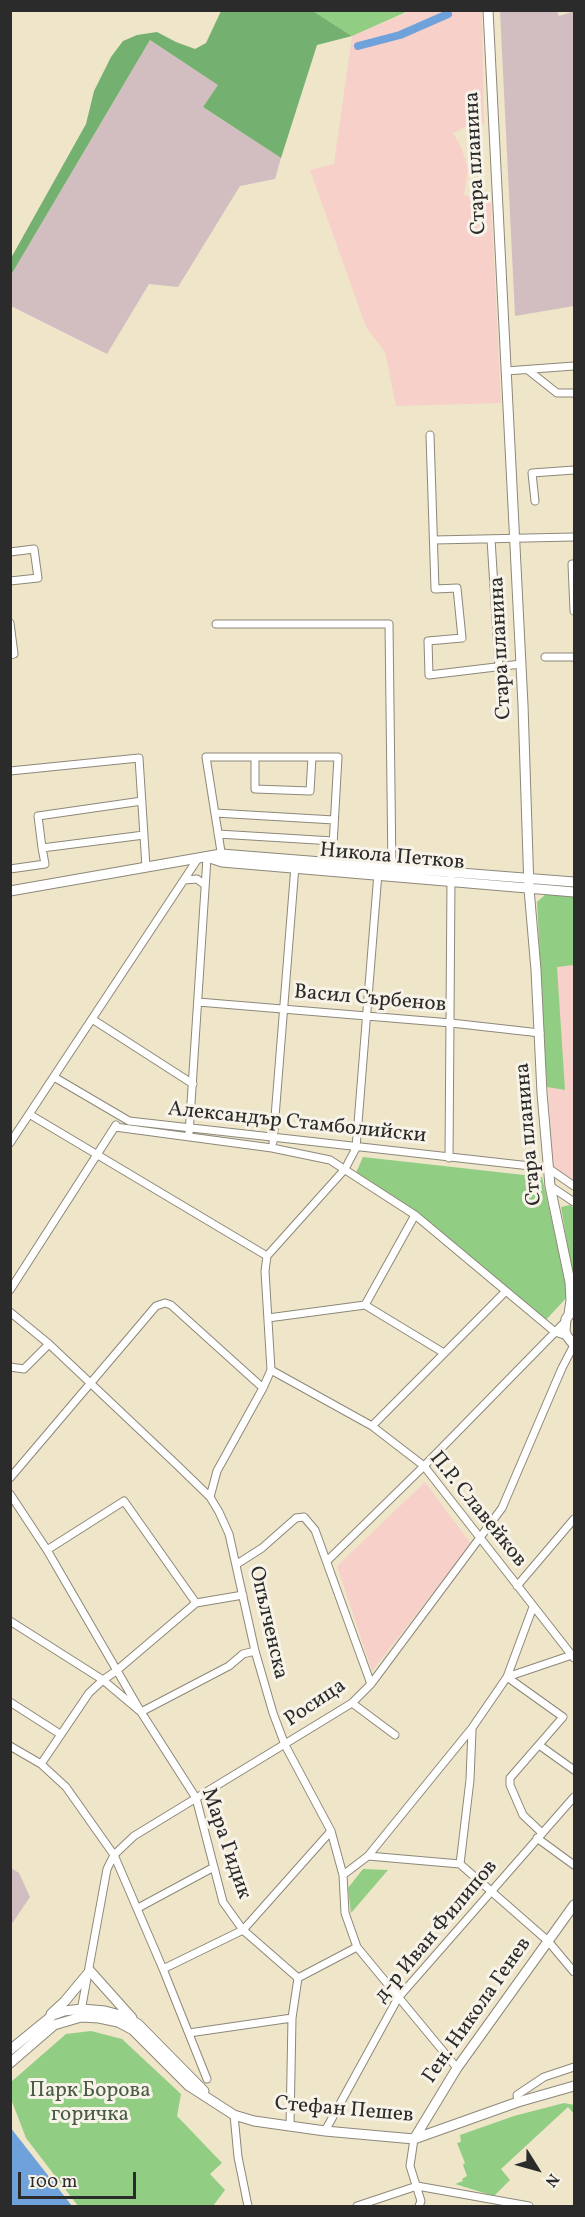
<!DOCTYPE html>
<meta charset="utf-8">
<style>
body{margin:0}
#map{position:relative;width:585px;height:2217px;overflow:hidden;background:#efe5c9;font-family:Vollkorn,serif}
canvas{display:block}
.frame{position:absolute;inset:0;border:12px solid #2b2b2b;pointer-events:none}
.north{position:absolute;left:507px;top:2139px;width:60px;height:60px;-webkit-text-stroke:4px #f7f3e8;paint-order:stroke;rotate:127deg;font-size:16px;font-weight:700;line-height:24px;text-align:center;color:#2b2b2b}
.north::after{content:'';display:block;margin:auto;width:21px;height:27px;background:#2b2b2b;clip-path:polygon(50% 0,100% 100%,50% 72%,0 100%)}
.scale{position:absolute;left:18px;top:2172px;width:118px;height:27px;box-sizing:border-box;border:3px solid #2b2b2b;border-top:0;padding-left:8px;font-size:18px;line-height:21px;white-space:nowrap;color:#2b2b2b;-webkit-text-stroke:4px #f7f3e8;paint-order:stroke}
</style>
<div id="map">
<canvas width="585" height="2217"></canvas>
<div class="frame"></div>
<div class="north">N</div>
<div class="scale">100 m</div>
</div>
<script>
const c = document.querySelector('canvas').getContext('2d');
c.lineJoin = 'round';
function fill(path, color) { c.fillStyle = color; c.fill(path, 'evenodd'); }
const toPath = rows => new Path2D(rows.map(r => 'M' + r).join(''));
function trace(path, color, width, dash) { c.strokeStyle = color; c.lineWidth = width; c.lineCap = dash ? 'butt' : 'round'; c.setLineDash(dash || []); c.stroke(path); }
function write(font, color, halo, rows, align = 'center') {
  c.font = font + ' Vollkorn,serif'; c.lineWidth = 6; c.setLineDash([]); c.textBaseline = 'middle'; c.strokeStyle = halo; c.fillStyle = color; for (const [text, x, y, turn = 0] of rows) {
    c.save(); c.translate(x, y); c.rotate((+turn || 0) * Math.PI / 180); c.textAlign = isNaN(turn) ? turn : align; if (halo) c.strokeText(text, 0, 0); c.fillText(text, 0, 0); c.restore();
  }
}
fill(toPath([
 [405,11,482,11,484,124,467,126,453,133,462,149,468,169,464,195,491,202,501,403,396,406,385,352,366,327,310,170,334,164,352,36,404,14],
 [574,896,574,1180,553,1166,537,902],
 [425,1482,471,1544,372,1671,337,1566]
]), '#f7d0c9');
fill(toPath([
 [500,11,557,11,559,16,574,11,574,306,515,316],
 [150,40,219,85,203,107,281,158,275,179,240,186,178,287,149,284,107,354,11,306,11,275],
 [11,1868,19,1873,30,1897,11,1925]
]), '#d2bec1');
fill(toPath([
 [313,11,405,11,404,13,352,36],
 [546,894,574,896,574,965,557,967,565,1090,547,1087,537,902],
 [363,1157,542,1177,569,1295,544,1322,418,1212,355,1175],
 [570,1205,574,1208,574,1275,572,1273,561,1207],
 [363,1869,388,1870,351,1913,348,1888],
 [91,2031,122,2039,181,2094,177,2116,222,2163,210,2174,225,2190,213,2206,78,2206,26,2138,11,2099,11,2082,66,2034],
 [564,2103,574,2105,574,2114,568,2107,501,2169,510,2180,494,2196,455,2184,463,2181,462,2179,467,2176,463,2165,465,2163,457,2143,461,2142,460,2135,514,2116]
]), '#91ce83');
fill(toPath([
 [221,11,313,11,352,36,317,45,281,158,203,107,218,85,150,40,11,275,11,258,86,124,94,91,111,57,123,41,137,35,157,32,176,42,195,49,206,43]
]), '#74b171');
fill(toPath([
 [10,2127,21,2141,72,2206,11,2206]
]), '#6fa2db');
trace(toPath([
 [358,46,400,35,448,14]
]), '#6fa2db', 8);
const street = toPath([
 [528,370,557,393,574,393],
 [506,371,574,366],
 [430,435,435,589,457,588,462,638,428,641,429,675,521,664],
 [535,501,532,473,574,470],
 [491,539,499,667],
 [434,540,574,537],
 [10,552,34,549,38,578,10,581],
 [574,564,572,564,574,611],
 [10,623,14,654,10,655],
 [216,624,389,624,392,872],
 [545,657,574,657],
 [255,757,255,789,310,791,312,757],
 [10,771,139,758,146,867],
 [215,813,334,820],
 [218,834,333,841],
 [42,848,38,816,142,801],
 [222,858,206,757,338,757,332,863],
 [10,869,45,864,42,848,144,835],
 [184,880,197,879,205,885],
 [198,1002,451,1023,540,1033],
 [92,1019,193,1084],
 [54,1077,129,1121,548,1168,574,1186],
 [29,1114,267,1256],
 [115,1127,272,1148,330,1160,415,1215,555,1332,567,1336],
 [189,1134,207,858],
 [273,1142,295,866],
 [10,1143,197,860],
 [449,1158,451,878],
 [550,1186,574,1202],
 [10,1290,116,1125],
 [365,1305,415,1215],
 [10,1312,49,1344,177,1465,210,1497,219,1512,229,1534,255,1651,273,1713,285,1745,331,1831,343,1875,345,1913,357,1947,457,2068],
 [268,1318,365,1305,444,1353],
 [10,1367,24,1369,49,1344],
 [271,1370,372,1426,424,1466,574,1658],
 [372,1426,505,1292],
 [10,1478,156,1306,165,1303,171,1305,263,1388],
 [10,1494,47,1550,141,1712,229,1666,243,1654,255,1651],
 [210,1497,217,1471,263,1388,271,1370,265,1271,267,1256,345,1169,356,1148,378,873],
 [47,1550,124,1501,196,1603],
 [327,1561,424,1466,565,1322],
 [237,1564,262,1548,296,1518,304,1517,315,1530,371,1684],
 [517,1586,574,1519],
 [533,1607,507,1677,563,1717,510,1778,510,1785,523,1815,542,1833],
 [10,1621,103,1680,141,1712,196,1798,223,1902,243,1930,298,1978,357,1947],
 [10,1702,60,1734],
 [352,1703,395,1735],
 [539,1745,574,1770],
 [10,1746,41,1764,66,1787,114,1855,163,1969,207,2079],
 [41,1764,89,1693,103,1680,116,1671,196,1603,243,1595],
 [537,1838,574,1865],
 [368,1856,460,1864,548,1941,574,1972],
 [460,1864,470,1780,472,1730],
 [343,1875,368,1856,472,1728,507,1677,572,1655],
 [138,1908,214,1867],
 [163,1969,243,1930,331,1831],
 [81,2011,107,1869,114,1855,134,1836,352,1703,371,1684,502,1508,562,1368,574,1345],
 [189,2033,292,2018],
 [518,2102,517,2095,544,2077,574,2067],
 [234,2115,238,2157,248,2206],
 [290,2126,292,2018,298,1978],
 [325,2131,398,1998,574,1797],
 [414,2139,410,2166,421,2201,419,2206],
 [357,2206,417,2186,529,2206]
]);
const secondary = toPath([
 [488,10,523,705,529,889,536,970,542,1093,550,1186,570,1282,571,1300,569,1314],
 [210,858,222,862,574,892],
 [10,891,221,854,574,882],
 [572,1311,566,1319,565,1331,567,1336,574,1345],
 [51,2014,65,2001,90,1971,132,2018],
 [10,2050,53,2015,64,2011,82,2009,105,2011,124,2016,138,2024,204,2091],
 [10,2063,54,2025,81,2017,99,2018,118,2022,133,2030,189,2086,234,2115,254,2121,325,2131,414,2139,518,2102,574,2086],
 [414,2139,457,2068,574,1905]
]);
trace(street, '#8d887a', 9);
trace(secondary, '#8d887a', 11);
trace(street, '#fff', 7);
trace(secondary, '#fff', 9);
write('21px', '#2b2b2b', '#f7f3e8', [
 ["Стара планина",477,163,-93],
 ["Стара планина",502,648,-93],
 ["Никола Петков",392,858,5],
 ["Васил Сърбенов",370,1000,5],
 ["Александър Стамболийски",297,1124,6],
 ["Стара планина",530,1134,-95],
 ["П.Р. Славейков",477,1510,51],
 ["Опълченска",267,1623,77],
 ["Росица",316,1704,-34],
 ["Мара Гидик",225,1844,71],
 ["д-р Иван Филипов",437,1932,-50],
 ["Ген. Никола Генев",478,2011,-55],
 ["Стефан Пешев",344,2111,5]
]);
write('21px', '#4a5c45', '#f7f3e8', [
 ["Парк Борова",90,2092],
 ["горичка",90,2116]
]);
</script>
